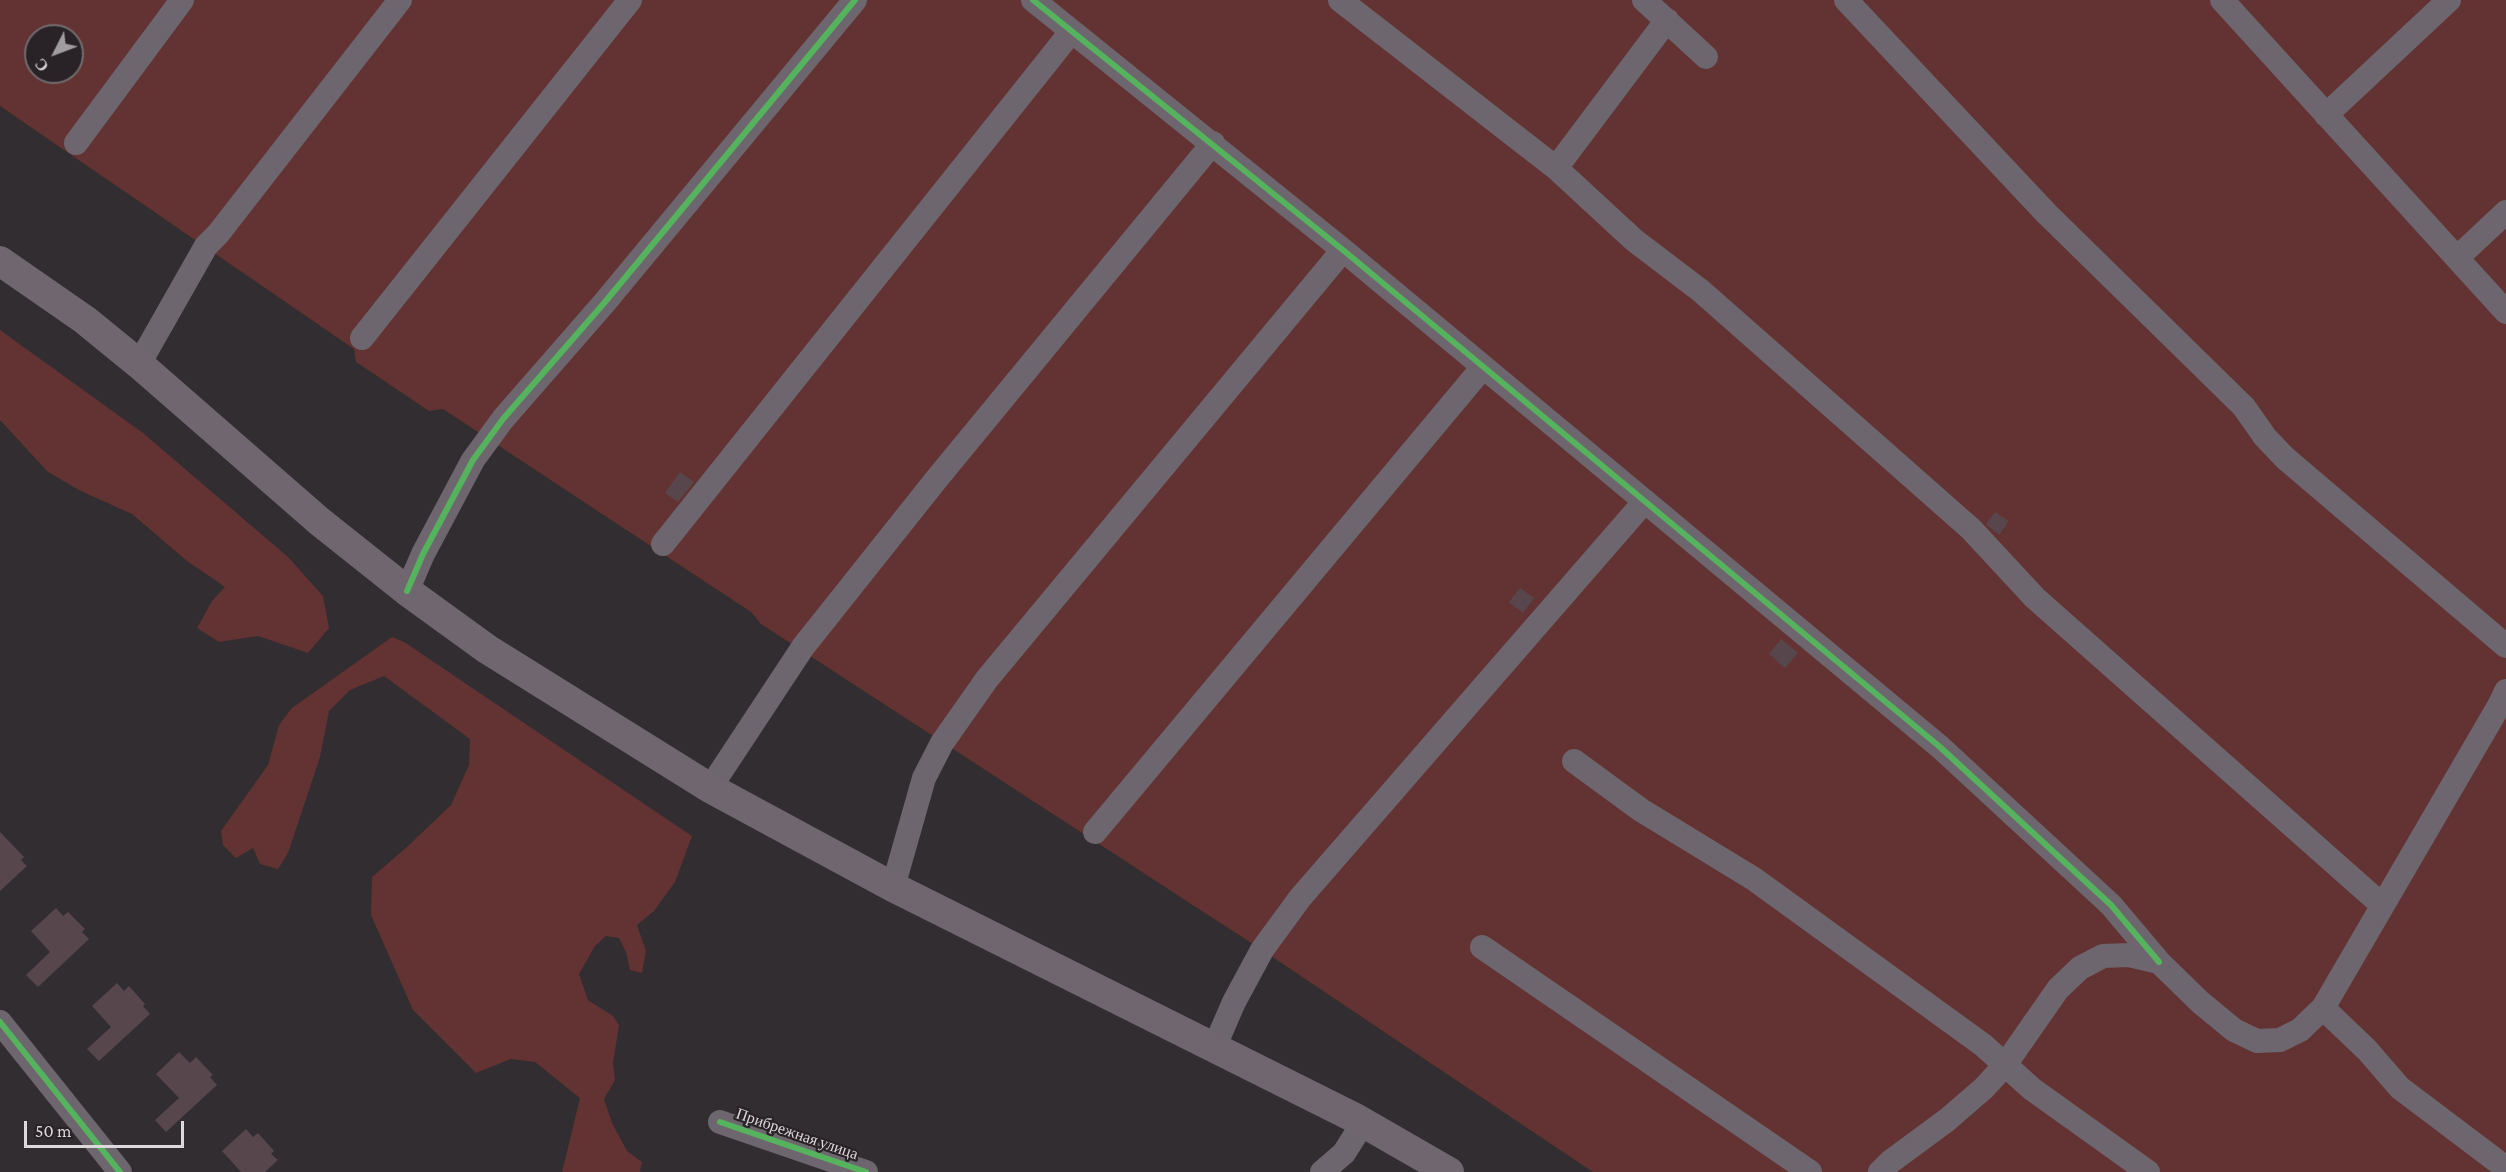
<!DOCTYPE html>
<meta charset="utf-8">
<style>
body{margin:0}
#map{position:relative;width:2506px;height:1172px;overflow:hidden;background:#322d30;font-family:"Crimson Pro",serif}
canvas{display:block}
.north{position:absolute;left:24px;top:24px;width:60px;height:60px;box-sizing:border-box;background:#292226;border:2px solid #716b6e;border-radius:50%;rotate:228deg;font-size:16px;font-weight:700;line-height:24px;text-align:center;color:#ddd8db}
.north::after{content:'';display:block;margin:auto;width:21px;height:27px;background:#a19c9f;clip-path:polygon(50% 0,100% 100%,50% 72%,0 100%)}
.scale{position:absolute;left:24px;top:1121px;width:160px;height:27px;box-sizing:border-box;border:3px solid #ddd8db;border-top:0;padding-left:8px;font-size:18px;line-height:21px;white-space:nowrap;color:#ddd8db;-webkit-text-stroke:4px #292226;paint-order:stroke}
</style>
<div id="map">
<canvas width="2506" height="1172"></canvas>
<div class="north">С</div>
<div class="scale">50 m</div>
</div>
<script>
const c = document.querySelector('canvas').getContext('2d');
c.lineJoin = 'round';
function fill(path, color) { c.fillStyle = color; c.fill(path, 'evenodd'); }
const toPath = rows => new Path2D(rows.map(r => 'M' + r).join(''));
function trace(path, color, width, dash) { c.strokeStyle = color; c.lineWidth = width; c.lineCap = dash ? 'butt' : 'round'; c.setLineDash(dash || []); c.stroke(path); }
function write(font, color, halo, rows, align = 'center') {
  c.font = font + ' "Crimson Pro",serif'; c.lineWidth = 4.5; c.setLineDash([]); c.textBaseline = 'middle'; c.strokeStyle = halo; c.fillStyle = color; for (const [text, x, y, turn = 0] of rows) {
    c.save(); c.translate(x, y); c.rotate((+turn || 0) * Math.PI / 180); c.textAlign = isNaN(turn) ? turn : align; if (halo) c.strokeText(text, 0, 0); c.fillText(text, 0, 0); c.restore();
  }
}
fill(toPath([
 [0,0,2506,0,2506,1172,1593,1172,1262,950,761,624,751,612,443,409,429,411,356,362,354,349,0,106],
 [36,36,72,36,72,72,36,72],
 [0,330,143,433,288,557,323,596,329,628,308,653,258,636,219,642,197,628,212,601,225,587,187,561,132,514,81,491,48,472,0,420],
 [392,637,404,642,692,836,675,882,654,911,637,925,646,951,642,973,630,970,626,952,619,938,606,936,595,946,579,974,588,1000,613,1016,619,1025,613,1063,615,1080,604,1099,612,1123,627,1151,642,1162,640,1172,562,1172,580,1098,535,1062,511,1059,476,1073,413,1010,371,915,372,877,407,847,451,805,469,765,470,739,384,676,350,690,329,711,320,757,288,853,278,869,260,864,253,848,236,858,223,845,221,831,268,765,279,725,292,708]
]), '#623332');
fill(toPath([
 [680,472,694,482,678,502,665,493],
 [1995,512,2009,521,1999,535,1986,524],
 [1520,588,1534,598,1523,613,1509,602],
 [1781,639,1798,653,1785,668,1769,654],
 [0,832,24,857,21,860,27,866,0,891],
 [56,908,63,916,68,912,85,929,82,932,89,939,38,987,26,975,50,952,31,931],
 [117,983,124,991,129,986,145,1004,143,1006,150,1014,99,1061,87,1049,111,1027,92,1006],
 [179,1052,190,1063,196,1057,213,1075,210,1077,217,1085,166,1132,155,1120,179,1098,156,1074],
 [246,1129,253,1137,258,1133,274,1151,271,1154,278,1160,265,1172,241,1172,222,1151]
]), '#58464d');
trace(toPath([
 [1033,0,1343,250,1940,747,2111,905,2159,962],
 [1340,0,1556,168,1634,240,1701,291,1971,529,2035,598,2382,905],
 [1644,0,1706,57],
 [1846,0,2046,213,2244,407,2265,437,2285,458,2506,646],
 [2222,0,2506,312],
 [2326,115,2449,0],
 [76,143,182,0],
 [1556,168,1667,20],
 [2457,258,2506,212],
 [362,338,630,0],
 [139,364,206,246,218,234,400,0],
 [663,544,1071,32],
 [407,591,423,554,473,460,503,419,605,302,855,0],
 [1574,761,1641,810,1754,879,1983,1045,2032,1089,2148,1172],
 [710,788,803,647,935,481,1213,143],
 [1095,832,1483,367],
 [893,887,924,778,942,743,987,679,1343,250],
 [1482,947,1810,1172],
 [2323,1008,2367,1050,2400,1088,2506,1168],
 [0,1022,120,1172],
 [1214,1048,1234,1002,1262,950,1300,898,1645,501],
 [720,1122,866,1172],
 [1322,1172,1344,1153,1363,1123],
 [1880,1172,1890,1162,1947,1120,1984,1088,2005,1065,2058,989,2080,968,2103,956,2129,955,2159,962,2200,1002,2234,1030,2257,1041,2280,1040,2300,1030,2323,1008,2500,704,2506,691]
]), '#6e666e', 24);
trace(toPath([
 [0,261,85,320,139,364,319,521,407,591,487,649,710,788,893,887,1357,1119,1449,1172]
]), '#6f6670', 30);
trace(toPath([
 [1033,0,1343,250,1940,747,2111,905,2159,962],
 [407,591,423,554,473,460,503,419,605,302,855,0],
 [0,1022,120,1172],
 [720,1122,866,1172]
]), '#56b35d', 6);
write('16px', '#ddd8db', '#292226', [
 ["Прибрежная улица",797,1134,19]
]);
</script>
